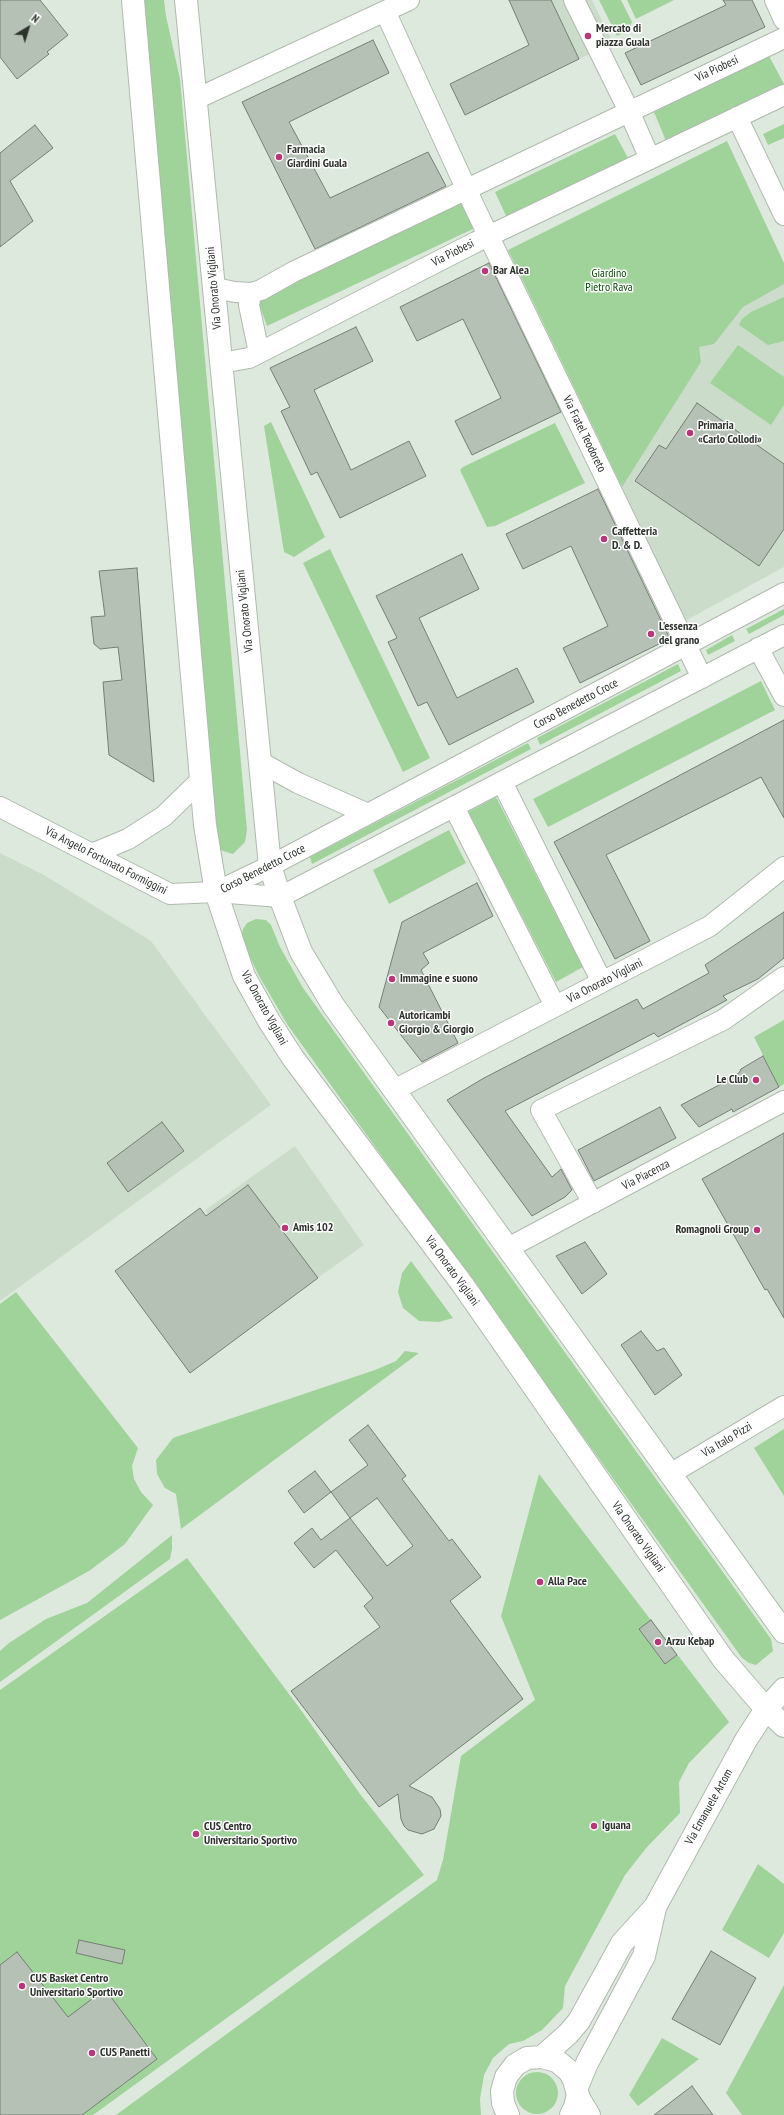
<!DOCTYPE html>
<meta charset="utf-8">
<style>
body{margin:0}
#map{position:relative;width:784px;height:2115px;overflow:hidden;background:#dee9dd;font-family:"PT Sans Narrow",sans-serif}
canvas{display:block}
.north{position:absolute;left:8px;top:8px;width:40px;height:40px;-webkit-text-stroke:3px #fff;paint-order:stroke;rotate:38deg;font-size:11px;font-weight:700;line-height:16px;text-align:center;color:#2d322d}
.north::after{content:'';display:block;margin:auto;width:14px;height:18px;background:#2d322d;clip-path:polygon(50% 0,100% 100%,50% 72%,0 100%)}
</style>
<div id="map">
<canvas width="784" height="2115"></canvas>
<div class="north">N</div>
</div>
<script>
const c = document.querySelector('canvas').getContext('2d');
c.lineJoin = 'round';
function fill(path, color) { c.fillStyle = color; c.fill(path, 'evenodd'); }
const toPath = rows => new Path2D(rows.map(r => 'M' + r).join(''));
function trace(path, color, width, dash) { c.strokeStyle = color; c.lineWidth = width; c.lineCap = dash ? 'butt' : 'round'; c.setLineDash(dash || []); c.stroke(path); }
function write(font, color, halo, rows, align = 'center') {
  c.font = font + ' "PT Sans Narrow",sans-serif'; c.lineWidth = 3; c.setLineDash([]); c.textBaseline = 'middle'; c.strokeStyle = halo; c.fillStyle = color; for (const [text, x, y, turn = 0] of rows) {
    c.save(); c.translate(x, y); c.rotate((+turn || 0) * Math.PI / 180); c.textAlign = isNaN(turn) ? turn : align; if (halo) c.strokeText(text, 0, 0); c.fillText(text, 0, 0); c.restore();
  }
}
fill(toPath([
 [551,0,592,0,613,43,579,59],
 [784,274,784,567,685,621,572,380],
 [0,853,44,875,151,941,271,1105,0,1301],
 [295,1146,364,1245,277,1307,205,1210]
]), '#ccdcca');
fill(toPath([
 [139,0,164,0,166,16,180,79,247,830,245,842,233,854,220,850,214,844],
 [599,0,621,0,632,22,628,31,617,36],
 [627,0,674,0,636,19],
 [769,56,784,84,666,141,654,112],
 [784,124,784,138,768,145,763,134],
 [615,134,628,158,507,218,495,192],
 [727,141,784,263,784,284,743,307,714,344,699,347,701,362,622,487,508,250],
 [462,199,475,228,267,326,258,301],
 [784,297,784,341,768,345,739,325,742,319,751,312],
 [738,345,784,377,784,405,771,425,710,383],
 [271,422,325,537,294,557,284,552,264,426],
 [555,423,585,483,495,526,487,527,460,470,463,467],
 [330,549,430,758,403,772,303,563],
 [784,609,784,615,749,634,746,629],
 [732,635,735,641,708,655,706,650],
 [678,664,681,671,540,745,537,738],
 [761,681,775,710,548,827,533,799],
 [528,743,531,749,312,864,310,857],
 [496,797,583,967,556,982,468,812],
 [449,830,466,863,389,904,373,870],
 [256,919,266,920,271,925,280,947,303,988,771,1639,773,1651,756,1665,749,1663,742,1658,287,1024,258,974,241,938,243,929,247,923],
 [784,1020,784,1084,779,1087,754,1037],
 [411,1261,453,1318,439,1322,419,1321,403,1308,398,1292,402,1273],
 [16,1292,138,1448,132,1466,134,1479,141,1492,153,1505,125,1544,89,1571,0,1620,0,1304],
 [405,1351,419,1353,181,1529,176,1494,165,1488,157,1474,156,1460,173,1438,375,1370,396,1361],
 [784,1429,784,1496,754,1448],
 [539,1474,729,1722,689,1763,679,1782,680,1813,647,1847,625,1875,565,1986,563,2008,542,2030,523,2041,509,2044,493,2058,484,2075,480,2099,481,2115,116,2115,437,1880,443,1860,461,1756,535,1700,501,1616],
 [172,1535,172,1549,170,1559,0,1682,0,1651,9,1643,46,1619,87,1603],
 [187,1558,301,1710,360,1794,424,1875,93,2115,0,2115,0,1690],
 [758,1864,784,1884,784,1933,769,1958,722,1930],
 [784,1985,784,2115,742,2115,726,2093],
 [662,2038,699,2059,638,2106,629,2095],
 '516 2093a21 21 0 1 1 42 0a21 21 0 1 1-42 0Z'
]), '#9fd39a');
const building = toPath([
 [0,0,40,0,68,35,47,52,49,54,17,79,0,57,0,0],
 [509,0,551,0,579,59,465,115,450,84,529,45,509,0],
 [723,0,752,0,765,27,641,85,625,53,726,5,723,0],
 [373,40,389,73,289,122,330,198,428,152,446,186,315,249,242,102,373,40],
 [35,125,53,148,10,181,33,221,0,247,0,153,35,125],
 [489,263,561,412,472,455,455,421,501,398,463,319,417,341,400,307,489,263],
 [356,327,373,361,314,390,351,470,409,441,426,476,340,518,317,472,311,475,281,411,290,407,270,368,356,327],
 [697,403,784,464,784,529,759,566,635,481,659,445,666,449,697,403],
 [598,489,669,637,665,641,580,683,563,648,608,626,571,546,523,569,506,534,598,489],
 [462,554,479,589,419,618,457,698,517,668,534,702,449,745,427,702,418,706,388,642,397,638,376,596,462,554],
 [137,568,143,645,154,782,109,755,103,682,122,680,118,647,100,649,94,644,91,617,105,616,99,571,137,568],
 [784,720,784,818,761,777,606,855,650,941,615,959,554,842,784,720],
 [477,883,493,916,423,953,429,963,421,970,458,1043,422,1062,379,1007,402,922,477,883],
 [784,912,784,958,758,979,723,996,727,1000,658,1037,654,1033,505,1111,552,1177,561,1169,572,1190,565,1197,532,1216,447,1100,484,1078,637,999,643,1009,709,973,705,965,784,912],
 [763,1056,779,1087,733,1112,732,1109,699,1127,681,1105,721,1084,721,1082,739,1073,741,1069,763,1056],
 [660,1107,676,1138,594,1181,578,1150,660,1107],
 [162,1122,184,1151,128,1192,107,1163,162,1122],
 [784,1133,784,1318,767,1289,765,1290,702,1179,784,1133],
 [248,1185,318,1278,190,1373,115,1271,200,1208,206,1216,248,1185],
 [585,1242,607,1274,582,1294,556,1256,585,1242],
 [641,1331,657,1351,664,1348,682,1375,655,1395,621,1345,641,1331],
 [368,1425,406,1476,402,1479,449,1541,452,1539,481,1577,450,1601,523,1699,409,1786,432,1797,440,1809,441,1816,434,1829,422,1834,408,1830,404,1826,401,1819,398,1794,379,1807,291,1691,380,1627,364,1606,373,1598,336,1550,314,1568,294,1543,312,1528,321,1540,350,1518,331,1492,368,1465,349,1440,368,1425],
 [377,1498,413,1546,387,1566,350,1518,377,1498],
 [315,1471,331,1492,304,1513,288,1491,315,1471],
 [651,1620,677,1655,665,1664,639,1629,651,1620],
 [79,1940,125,1950,122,1964,76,1953,79,1940],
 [711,1951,756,1978,720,2045,672,2019,711,1951],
 [17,1952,68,2017,105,1989,157,2059,82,2115,0,2115,0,1965,17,1952],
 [692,2086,713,2115,654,2115,692,2086]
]);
fill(building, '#b6c1b5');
trace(building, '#757f74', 1);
const minor = toPath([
 [574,0,629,111,650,159],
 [775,0,784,20],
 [385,11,475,208,702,678],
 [196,99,409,0],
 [737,117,784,215],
 [215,288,235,292,251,293,261,290,293,272,784,38],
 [251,293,249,305,259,353],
 [221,363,249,358,476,242,784,95],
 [758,648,784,696],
 [260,762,298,783,368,814],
 [502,782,602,982],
 [0,807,170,894,216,892,280,897,784,635],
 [454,807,555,1006],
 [92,854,128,839,164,816,201,780],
 [216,892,270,866,784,593],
 [394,1090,710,926,784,867],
 [593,1203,541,1110,723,1020,784,977],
 [508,1248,784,1101],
 [670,1474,784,1406],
 [578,2095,590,2115]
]);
const tertiary = toPath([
 [542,2057,568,2034,579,2021,622,1943,655,1907,746,1740,766,1709,784,1689],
 [577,2087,587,2063,644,1956,655,1908],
 [508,2115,503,2103,502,2091,506,2077,515,2065,527,2058,542,2057,557,2061,569,2071,574,2080,578,2095,575,2107,571,2115]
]);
const secondary = toPath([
 [133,0,205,825,216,892,244,976,269,1021,293,1058,463,1285,723,1659,766,1709,784,1726],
 [186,0,270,866,280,897,301,952,333,1005,784,1632]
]);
trace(minor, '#afbaae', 22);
trace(tertiary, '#afbaae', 24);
trace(secondary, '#afbaae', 24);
trace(minor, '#fff', 20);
trace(tertiary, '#fff', 22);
trace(secondary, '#fff', 22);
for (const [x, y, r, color] of [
 [588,36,4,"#ba367b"],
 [279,157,4,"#ba367b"],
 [485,271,4,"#ba367b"],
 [690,433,4,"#ba367b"],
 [604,539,4,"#ba367b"],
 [651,634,4,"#ba367b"],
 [392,979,4,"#ba367b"],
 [391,1023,4,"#ba367b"],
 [756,1080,4,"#ba367b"],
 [285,1228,4,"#ba367b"],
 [757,1230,4,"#ba367b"],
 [540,1582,4,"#ba367b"],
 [658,1642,4,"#ba367b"],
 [594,1826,4,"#ba367b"],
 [196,1834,4,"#ba367b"],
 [22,1986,4,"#ba367b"],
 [92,2053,4,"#ba367b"]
]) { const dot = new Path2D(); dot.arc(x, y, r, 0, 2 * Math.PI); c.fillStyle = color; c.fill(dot); trace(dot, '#fff', 1.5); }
write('bold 12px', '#2d322d', '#fff', [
 ["Mercato di",596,29],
 ["piazza Guala",596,43],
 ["Farmacia",287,150],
 ["Giardini Guala",287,164],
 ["Bar Alea",493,271],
 ["Primaria",698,426],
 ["«Carlo Collodi»",698,440],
 ["Caffetteria",612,532],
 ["D. & D.",612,546],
 ["L'essenza",659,627],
 ["del grano",659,641],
 ["Immagine e suono",400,979],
 ["Autoricambi",399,1016],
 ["Giorgio & Giorgio",399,1030],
 ["Le Club",748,1080,"right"],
 ["Amìs 102",293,1228],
 ["Romagnoli Group",749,1230,"right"],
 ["Alla Pace",548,1582],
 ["Arzu Kebap",666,1642],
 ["Iguana",602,1826],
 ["CUS Centro",204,1827],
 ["Universitario Sportivo",204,1841],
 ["CUS Basket Centro",30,1979],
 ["Universitario Sportivo",30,1993],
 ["CUS Panetti",100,2053]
], 'left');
write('12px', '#2d322d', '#fff', [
 ["Via Piobesi",717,69,-25],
 ["Via Piobesi",453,253,-27],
 ["Via Onorato Vigliani",214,288,-95],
 ["Via Fratel Teodoreto",584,434,64],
 ["Via Onorato Vigliani",245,611,-96],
 ["Corso Benedetto Croce",576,704,-28],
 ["Via Angelo Fortunato Formiggini",106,861,27],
 ["Corso Benedetto Croce",263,869,-27],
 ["Via Onorato Vigliani",605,981,-27],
 ["Via Onorato Vigliani",264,1008,61],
 ["Via Piacenza",646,1175,-28],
 ["Via Onorato Vigliani",452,1271,54],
 ["Via Italo Pizzi",727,1440,-31],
 ["Via Onorato Vigliani",638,1537,55],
 ["Via Emanuele Artom",709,1807,-61]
]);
write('12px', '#054c04', '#fff', [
 ["Giardino",609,274],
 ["Pietro Rava",609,288]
]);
</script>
